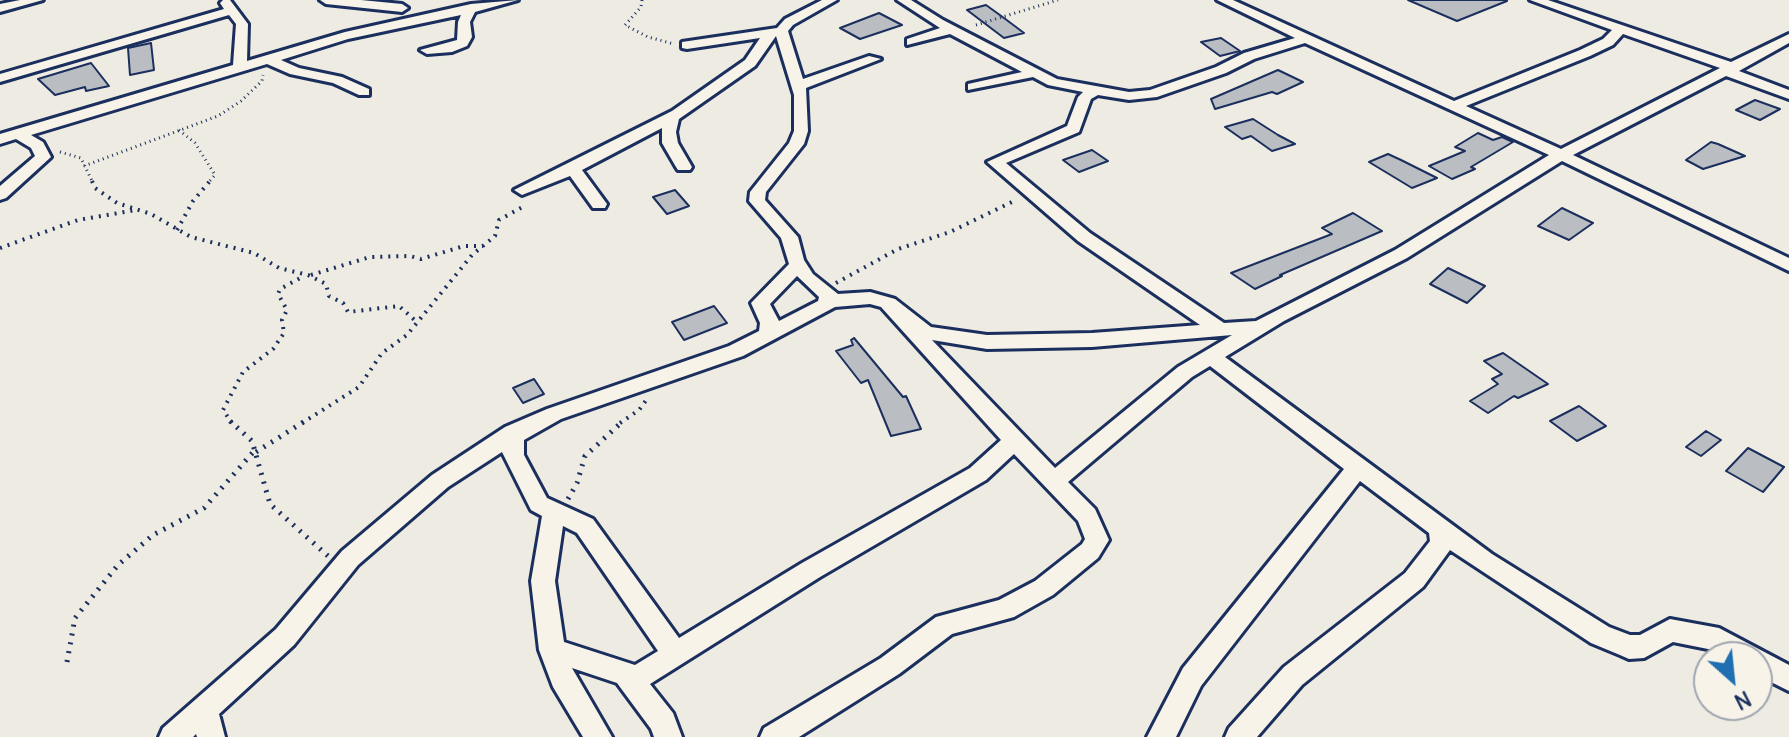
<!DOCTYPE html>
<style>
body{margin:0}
#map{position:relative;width:1789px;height:737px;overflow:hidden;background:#eeebe2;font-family:Delius,sans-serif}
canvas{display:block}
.north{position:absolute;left:1693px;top:641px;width:80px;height:80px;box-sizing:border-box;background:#f7f3e8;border:2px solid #9fa5b1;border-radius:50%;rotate:153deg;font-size:22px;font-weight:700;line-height:32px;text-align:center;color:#1b2f5e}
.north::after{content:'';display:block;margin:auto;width:28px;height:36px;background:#1f6fb2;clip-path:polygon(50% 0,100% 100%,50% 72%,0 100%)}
</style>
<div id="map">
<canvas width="1789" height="737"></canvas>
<div class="north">N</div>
</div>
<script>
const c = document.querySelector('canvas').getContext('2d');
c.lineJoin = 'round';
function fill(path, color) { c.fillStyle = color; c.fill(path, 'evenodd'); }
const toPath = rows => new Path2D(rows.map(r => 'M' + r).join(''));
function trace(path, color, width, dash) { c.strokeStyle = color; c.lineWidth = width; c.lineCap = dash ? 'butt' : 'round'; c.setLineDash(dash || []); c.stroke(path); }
const building = toPath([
 [1408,0,1507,0,1507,1,1457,21,1408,0],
 [986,5,1004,18,1024,33,1004,38,967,10,986,5],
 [879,13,902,25,860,39,840,28,879,13],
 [1221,38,1240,51,1220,56,1201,42,1221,38],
 [151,43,154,70,130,75,128,48,151,43],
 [91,63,109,86,86,91,85,87,55,95,38,79,91,63],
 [1278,70,1303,82,1277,94,1272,92,1215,109,1211,99,1278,70],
 [1755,100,1780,109,1760,120,1736,110,1755,100],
 [1253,119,1278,135,1295,144,1272,151,1251,136,1242,139,1225,127,1253,119],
 [1478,133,1493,140,1502,137,1513,142,1471,167,1475,169,1452,179,1429,166,1465,151,1455,147,1478,133],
 [1711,142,1718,144,1745,156,1703,169,1686,160,1711,142],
 [1092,150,1108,161,1079,172,1063,160,1092,150],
 [1388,154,1401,160,1437,178,1412,188,1369,162,1388,154],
 [675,190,689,206,667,214,653,197,675,190],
 [1562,208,1593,223,1569,240,1538,226,1562,208],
 [1353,213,1382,231,1280,275,1282,276,1255,289,1231,273,1332,234,1322,228,1353,213],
 [1448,268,1485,286,1467,303,1430,284,1448,268],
 [714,306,727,323,684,340,672,322,714,306],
 [854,338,903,397,906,396,921,429,891,436,868,380,861,383,836,351,853,345,851,340,854,338],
 [1503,353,1548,384,1518,398,1514,396,1488,413,1470,401,1498,384,1492,379,1502,374,1484,361,1503,353],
 [534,379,544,394,523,403,513,388,534,379],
 [1579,406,1606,426,1577,441,1550,421,1579,406],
 [1706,431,1721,440,1701,456,1686,447,1706,431],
 [1748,448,1784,467,1763,492,1726,471,1748,448]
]);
fill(building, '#babdc2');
trace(building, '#1b2f5e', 2);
const minor = toPath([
 [20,0,43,0,0,12,0,4,20,0],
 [223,0,230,0,248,24,247,61,345,32,471,4,518,0,475,12,470,22,472,37,467,46,452,52,427,54,420,50,457,40,458,22,461,15,348,39,281,60,299,68,342,77,369,89,369,95,359,95,333,83,290,74,267,64,31,135,43,142,51,157,6,198,0,200,0,186,35,156,31,148,16,139,0,144,0,134,233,65,236,24,229,15,0,82,0,74,224,9,220,3,223,0],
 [320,0,361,0,402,4,408,8,402,12,326,4,320,0],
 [822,0,837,0,793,25,788,31,803,79,869,56,881,59,806,88,808,131,804,144,766,192,765,200,798,237,804,260,813,274,838,294,870,292,895,299,931,327,987,335,1092,333,1200,325,1078,241,987,162,1067,126,1078,97,1083,92,1048,85,1033,77,968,90,968,84,1022,72,950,34,907,45,907,39,940,28,897,0,911,0,943,20,1057,79,1129,92,1150,90,1216,67,1244,53,1295,38,1217,0,1233,0,1454,101,1580,50,1603,39,1612,30,1530,0,1548,0,1731,62,1789,34,1789,43,1739,71,1789,90,1789,99,1726,76,1573,155,1789,258,1789,271,1562,161,1407,258,1284,321,1225,357,1492,554,1609,627,1630,635,1640,635,1670,619,1719,628,1789,665,1789,691,1757,675,1757,657,1725,657,1713,650,1673,642,1644,658,1629,659,1620,655,1591,643,1450,550,1423,587,1302,685,1257,737,1225,737,1229,728,1284,667,1405,573,1430,541,1429,533,1360,481,1201,686,1176,737,1147,737,1183,668,1344,469,1210,366,1192,377,1068,482,1095,509,1109,540,1098,558,1053,595,1014,617,952,634,899,674,799,737,760,737,764,728,881,658,936,617,999,600,1035,581,1082,544,1085,539,1078,521,1014,454,986,480,820,577,650,684,673,713,682,737,654,737,651,729,617,683,572,668,612,737,583,737,553,687,539,650,531,581,542,516,531,510,502,452,448,487,358,565,294,645,219,714,225,737,197,737,196,734,193,737,159,737,163,728,276,629,342,551,432,475,505,427,547,409,729,346,759,331,760,323,751,303,789,264,781,238,749,201,750,192,789,143,794,131,794,95,776,36,755,66,679,119,676,132,678,143,692,167,690,170,678,170,676,167,662,143,662,128,582,170,607,204,605,208,593,208,570,176,522,195,514,190,672,111,745,60,760,38,687,49,682,48,682,42,777,28,785,19,822,0],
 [1623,34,1720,68,1561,149,1466,106,1590,56,1613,45,1623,34],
 [1305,43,1549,155,1395,250,1256,321,1224,323,1090,233,1006,163,1079,132,1091,99,1098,95,1129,100,1157,97,1226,73,1254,59,1305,43],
 [797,276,819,297,818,301,779,321,770,304,797,276],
 [870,304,881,307,1001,440,970,468,802,563,679,638,593,519,547,498,524,455,524,440,561,419,743,356,835,307,870,304],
 [1232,335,1178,367,1055,468,932,340,987,349,1092,347,1232,335],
 [563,526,577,533,658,651,635,665,564,642,555,581,563,526]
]);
trace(minor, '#1b2f5e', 6);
trace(toPath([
 [642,0,641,7,625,25,648,37,674,44],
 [976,25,1058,0],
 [179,130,195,143,215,175,208,183],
 [60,152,81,158,93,183],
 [84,166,218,116,241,101,262,81,263,75]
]), '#1b2f5e', 3, [1, 4]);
trace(toPath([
 [92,181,95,188,117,203,151,214,191,237,254,253,279,268,308,275,326,284,329,296,343,303,348,312,399,306,418,323],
 [177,230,193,201,210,181],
 [0,248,78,220,136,210],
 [311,275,370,257,410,256,421,259,464,246,483,246],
 [836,283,898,249,950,232,1016,200],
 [232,423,223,410,243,372,273,349,284,333,282,320,287,310,278,294,280,289,304,276],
 [302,423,359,387,382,353,407,335,472,255,495,236,499,220,526,205],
 [620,423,639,410,647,399]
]), '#1b2f5e', 4, [2, 6]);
trace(toPath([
 [230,421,252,441,270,504,328,556],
 [256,452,305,421],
 [568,499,577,483,585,456,623,421],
 [67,662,75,618,118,565,153,535,204,508,255,450]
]), '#1b2f5e', 5, [2, 7]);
fill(minor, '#f7f3e8');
</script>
